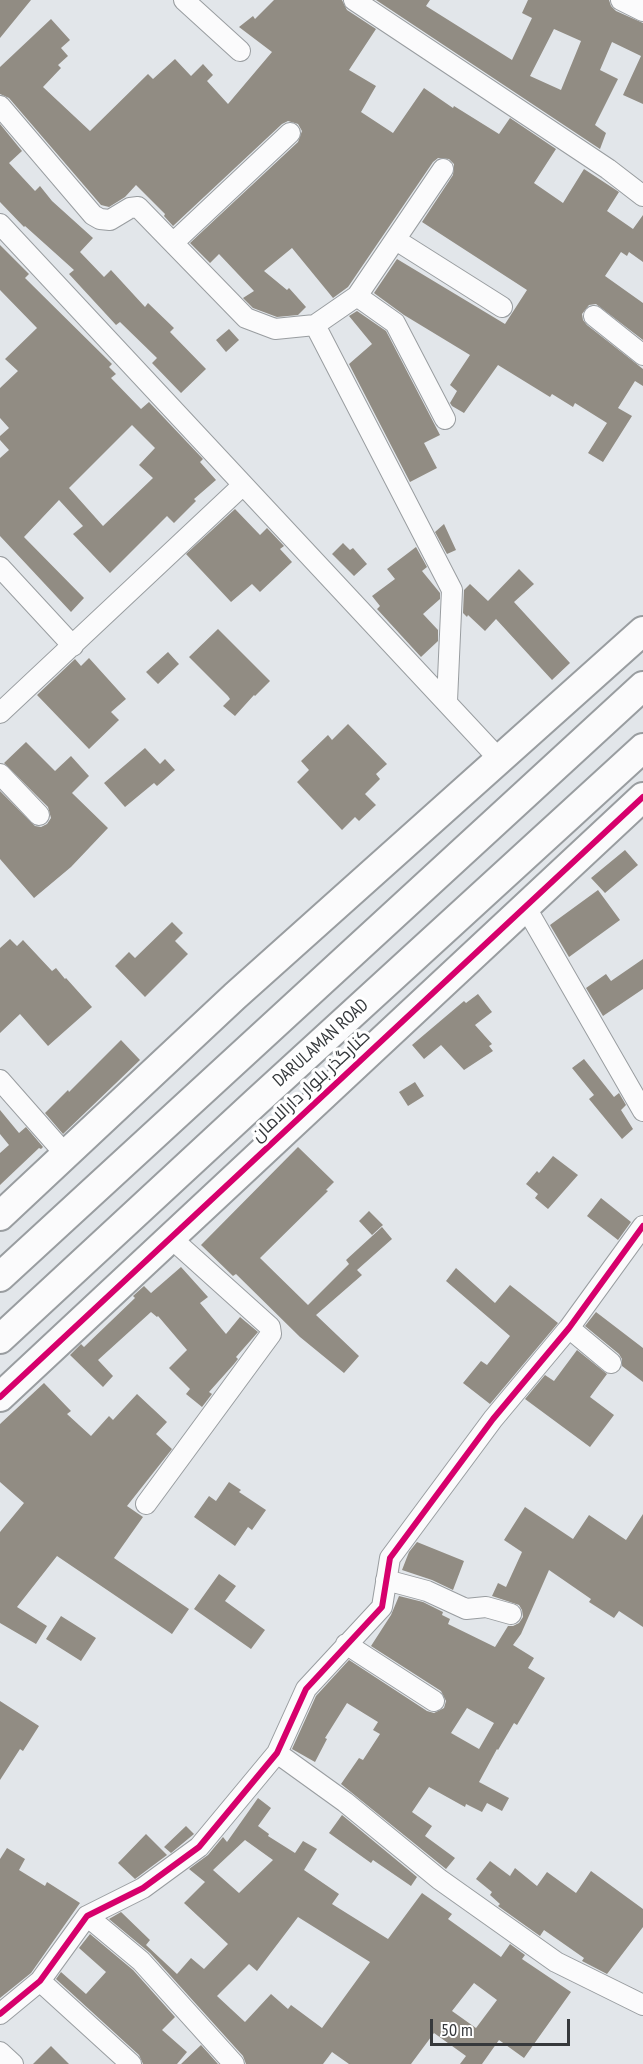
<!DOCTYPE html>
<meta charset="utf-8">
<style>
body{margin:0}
#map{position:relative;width:643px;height:2064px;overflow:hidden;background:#e2e6ea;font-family:"PT Sans Narrow",sans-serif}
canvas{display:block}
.scale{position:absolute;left:430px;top:2019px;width:140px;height:27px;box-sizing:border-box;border:3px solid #36393c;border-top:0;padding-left:8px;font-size:18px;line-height:21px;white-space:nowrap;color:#36393c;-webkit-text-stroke:4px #fff;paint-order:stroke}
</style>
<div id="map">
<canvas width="643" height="2064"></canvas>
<div class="scale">50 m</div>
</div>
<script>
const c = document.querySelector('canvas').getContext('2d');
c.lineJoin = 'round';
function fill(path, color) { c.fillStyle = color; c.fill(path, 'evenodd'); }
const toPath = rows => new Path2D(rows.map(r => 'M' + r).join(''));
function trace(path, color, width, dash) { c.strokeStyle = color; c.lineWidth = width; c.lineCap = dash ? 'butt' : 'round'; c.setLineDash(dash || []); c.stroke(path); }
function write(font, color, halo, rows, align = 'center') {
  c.font = font + ' "PT Sans Narrow",Cairo,sans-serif'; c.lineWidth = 6; c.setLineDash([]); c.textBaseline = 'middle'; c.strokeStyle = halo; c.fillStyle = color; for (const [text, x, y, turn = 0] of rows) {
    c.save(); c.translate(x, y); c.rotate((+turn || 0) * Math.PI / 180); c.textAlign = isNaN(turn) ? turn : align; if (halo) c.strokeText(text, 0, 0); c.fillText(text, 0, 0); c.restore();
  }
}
fill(toPath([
 [0,0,31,0,0,38],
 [274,0,342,0,347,10,376,29,349,70,376,86,361,112,393,133,424,88,453,108,454,106,499,134,510,118,556,149,534,183,563,203,584,169,619,192,607,211,633,229,643,215,643,262,629,252,627,256,621,252,605,276,643,303,643,340,596,304,589,305,582,314,583,320,587,325,643,369,643,386,635,381,618,408,632,416,603,462,588,453,607,423,575,403,573,407,552,394,550,397,498,365,464,413,452,406,450,403,457,391,450,385,470,355,404,315,374,293,397,259,505,324,527,290,422,222,453,175,454,164,449,159,438,158,433,162,348,287,333,298,292,248,264,271,287,290,289,288,306,307,298,315,277,317,253,308,243,298,254,291,219,254,210,263,190,243,298,142,302,131,298,124,288,121,282,124,173,226,164,216,165,214,136,185,125,197,109,207,101,205,9,98,0,94,0,67,51,19,70,40,61,48,68,56,58,65,61,68,43,87,90,131,148,74,153,79,175,59,191,76,203,64,213,75,207,81,228,104,272,52,239,27,253,16,255,19],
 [376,0,430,0,426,6,512,60,532,18,522,13,528,0,609,0,611,6,616,11,643,23,643,104,623,95,641,56,612,42,600,70,618,79,595,125,606,133,600,149],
 [554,29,581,41,561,90,530,76],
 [0,124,22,151,9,163,35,191,40,186,52,201,93,238,80,252,104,277,111,270,145,307,148,303,174,328,170,332,206,369,181,393,152,363,157,358,120,322,116,325,69,274,74,270,25,226,24,227,0,202],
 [0,245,29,274,25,278,112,364,109,367,116,374,111,378,141,409,149,402,203,459,200,462,216,480,194,499,196,501,174,523,167,516,110,573,73,534,83,526,59,500,24,537,84,598,71,612,0,536,0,458,9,450,0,440,0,436,9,428,0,418,0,388,18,371,5,359,37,328,0,290],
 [132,425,155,448,139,465,153,478,103,526,69,488],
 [357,311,386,331,440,435,424,443,437,468,410,482,349,364,372,344,349,316],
 [229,329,239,340,226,352,216,340],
 [235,509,260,535,267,528,284,546,280,549,292,562,260,592,252,584,231,602,186,554],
 [444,524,456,550,447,554,435,532],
 [343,543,350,550,353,548,367,564,354,576,332,554],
 [416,547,427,567,422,571,440,593,440,599,423,614,438,630,438,641,421,657,377,609,380,606,372,596,395,579,387,569],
 [519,569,534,584,514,602,570,663,552,680,496,619,485,631,468,615,467,617,463,613,464,590,470,584,488,601],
 [218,629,270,681,255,696,254,695,235,716,223,706,230,699,228,696,189,657],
 [168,652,179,664,158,684,146,672],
 [89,658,126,699,111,712,119,720,89,749,37,695,75,659,81,666],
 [348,724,387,764,376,774,380,779,365,794,376,805,359,821,355,817,342,830,297,782,309,770,301,761,328,735,332,740],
 [26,742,55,771,71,756,89,776,72,793,108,828,71,867,34,898,0,859,0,791,35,826,41,827,47,824,51,818,48,807,4,763],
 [145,748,160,764,165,759,175,770,157,786,154,783,125,807,104,783],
 [625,850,638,865,605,893,591,878],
 [598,890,620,920,569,957,550,925],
 [172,922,183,933,175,941,188,954,145,997,115,966,129,952,135,958],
 [10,939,17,946,23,940,52,971,56,968,65,979,66,978,92,1007,48,1046,20,1014,0,1033,0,948],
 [643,959,643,989,603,1016,586,988,606,974,611,981],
 [478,994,492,1012,475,1025,492,1044,489,1046,493,1051,464,1070,441,1045,424,1059,412,1045,464,1001,466,1003],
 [121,1040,140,1060,63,1134,45,1113,68,1090,69,1092],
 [584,1059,614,1097,619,1093,626,1105,621,1110,633,1129,622,1139,589,1099,594,1095,572,1068],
 [415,1082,424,1096,408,1106,399,1092],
 [0,1110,19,1133,26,1127,43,1147,41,1149,39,1148,0,1185,0,1153,9,1145,0,1134],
 [298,1147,334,1182,326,1190,328,1191,260,1258,308,1305,349,1264,346,1260,382,1227,392,1239,357,1270,362,1275,316,1315,359,1356,344,1373,300,1337,236,1274,233,1276,201,1245],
 [553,1156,578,1175,548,1209,535,1198,538,1194,526,1184,537,1171,539,1173],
 [601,1198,631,1222,618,1240,587,1216],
 [369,1211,383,1225,372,1235,359,1221],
 [181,1267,208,1297,200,1303,226,1334,240,1317,258,1332,236,1357,238,1359,234,1364,209,1392,212,1394,202,1407,186,1394,190,1389,169,1368,187,1350,158,1316,157,1317,151,1312,98,1360,113,1376,103,1387,70,1355,81,1344,84,1347,135,1298,133,1296,144,1286,151,1293],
 [456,1268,495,1303,510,1285,558,1323,490,1404,463,1383,481,1361,487,1365,510,1336,446,1281],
 [596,1312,643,1348,643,1382,622,1366,622,1359,619,1354,585,1326],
 [577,1350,607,1374,590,1397,614,1415,590,1447,525,1399,545,1375,554,1381],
 [44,1383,71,1411,67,1414,91,1436,109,1416,113,1420,137,1394,167,1422,156,1434,172,1449,127,1506,143,1517,114,1558,189,1609,172,1634,57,1556,17,1607,47,1626,36,1644,0,1623,0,1532,24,1503,0,1482,0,1424],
 [229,1482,241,1490,239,1492,266,1510,252,1530,248,1527,235,1546,194,1517,209,1496,216,1501],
 [525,1507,573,1539,589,1515,626,1540,643,1514,643,1627,619,1611,614,1618,589,1602,591,1599,549,1570,521,1634,513,1645,534,1658,528,1668,545,1678,517,1725,514,1723,498,1750,497,1749,479,1782,509,1798,502,1811,487,1803,482,1812,466,1804,465,1807,429,1787,412,1812,432,1826,425,1836,455,1858,446,1869,341,1784,359,1758,363,1760,380,1734,373,1730,378,1722,347,1703,325,1738,327,1739,315,1762,292,1749,316,1696,349,1660,427,1711,434,1713,444,1708,446,1701,441,1691,371,1646,391,1615,399,1596,423,1602,443,1612,442,1615,450,1619,448,1624,495,1647,508,1626,513,1626,519,1623,523,1617,522,1610,519,1605,492,1596,498,1583,506,1587,522,1552,504,1540],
 [467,1708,494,1723,479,1749,451,1733],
 [417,1542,464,1561,453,1590,432,1580,402,1570,409,1552],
 [219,1574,236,1586,225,1601,265,1630,251,1649,194,1609],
 [61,1616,96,1638,81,1661,46,1639],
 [0,1701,39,1726,23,1751,20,1749,0,1780],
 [258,1798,271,1808,258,1826,269,1834,268,1836,295,1853,303,1841,317,1849,304,1870,339,1894,332,1904,388,1939,422,1893,452,1914,448,1919,501,1957,510,1944,525,1955,522,1959,571,1992,524,2058,499,2040,482,2064,460,2064,466,2056,434,2033,411,2064,349,2064,332,2052,323,2064,246,2064,243,2056,150,1953,109,1919,121,1912,150,1940,146,1945,177,1974,191,1958,204,1969,228,1944,184,1903,205,1882,189,1869,208,1855,223,1837,227,1842],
 [245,1840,273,1860,239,1893,213,1870],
 [298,1917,370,1962,322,2028,291,2005,288,2009,271,1994,245,2022,217,1996,249,1964,257,1971],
 [474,1983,497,2000,476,2028,452,2011],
 [342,1815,417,1877,411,1886,373,1860,371,1863,329,1833],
 [186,1826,194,1834,171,1853,164,1847],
 [146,1834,167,1855,135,1879,118,1863],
 [7,1848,25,1859,19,1870,45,1886,47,1882,80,1903,31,1973,0,1998,0,1859],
 [490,1861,510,1876,515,1868,537,1886,547,1872,576,1893,591,1871,643,1909,643,1927,607,1974,582,1961,584,1958,544,1930,540,1936,498,1906,500,1904,490,1895,492,1892,476,1879],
 [90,1934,133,1970,175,2017,162,2030,187,2052,177,2064,143,2064,139,2055,56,1979,61,1972,86,1994,106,1972,79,1948],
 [201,2045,218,2064,181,2064],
 [51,2046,69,2064,33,2064]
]), '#918c83');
const street = toPath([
 [184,0,240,51],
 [354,0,608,169,643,196],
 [621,0,643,11],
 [0,106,93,215,100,219,110,220,130,208,138,207,246,318,275,329,315,325,357,296,443,169],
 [0,224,499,759],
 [396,240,502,307],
 [173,243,290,133],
 [357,296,395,323,445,419],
 [594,316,643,355],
 [315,325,452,590,447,701],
 [0,567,73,646],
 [0,713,243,485],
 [0,774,39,815],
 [525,906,643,1111],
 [0,1080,66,1155],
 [569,1328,611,1363],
 [146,1504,271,1334,270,1327,171,1238],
 [386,1580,427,1591,466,1609,486,1607,511,1614],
 [346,1644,434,1701],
 [277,1753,345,1802,439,1879,556,1962,643,2005],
 [87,1916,141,1961,234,2064],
 [40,1981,131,2064],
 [0,2014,40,1981,87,1916,143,1888,199,1847,277,1753,306,1689,382,1607,390,1558,493,1419,569,1328,643,1226],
 [0,2052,13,2064]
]);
const secondary = toPath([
 [0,1216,235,996,643,631],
 [0,1277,643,686],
 [0,1339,255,1103,643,748],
 [0,1397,643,797]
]);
trace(street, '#999da0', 22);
trace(secondary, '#999da0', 32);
trace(street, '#fbfbfc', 20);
trace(secondary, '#fbfbfc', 28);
trace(toPath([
 [0,1397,643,797],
 [0,2014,40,1981,87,1916,143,1888,199,1847,277,1753,306,1689,382,1607,390,1558,493,1419,569,1328,643,1226]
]), '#d6006c', 6);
write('18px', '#36393c', '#fff', [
 ["DARULAMAN ROAD",321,1043,-42],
 ["کنارگذر بلوار دارالامان",311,1086,-43]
]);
</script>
